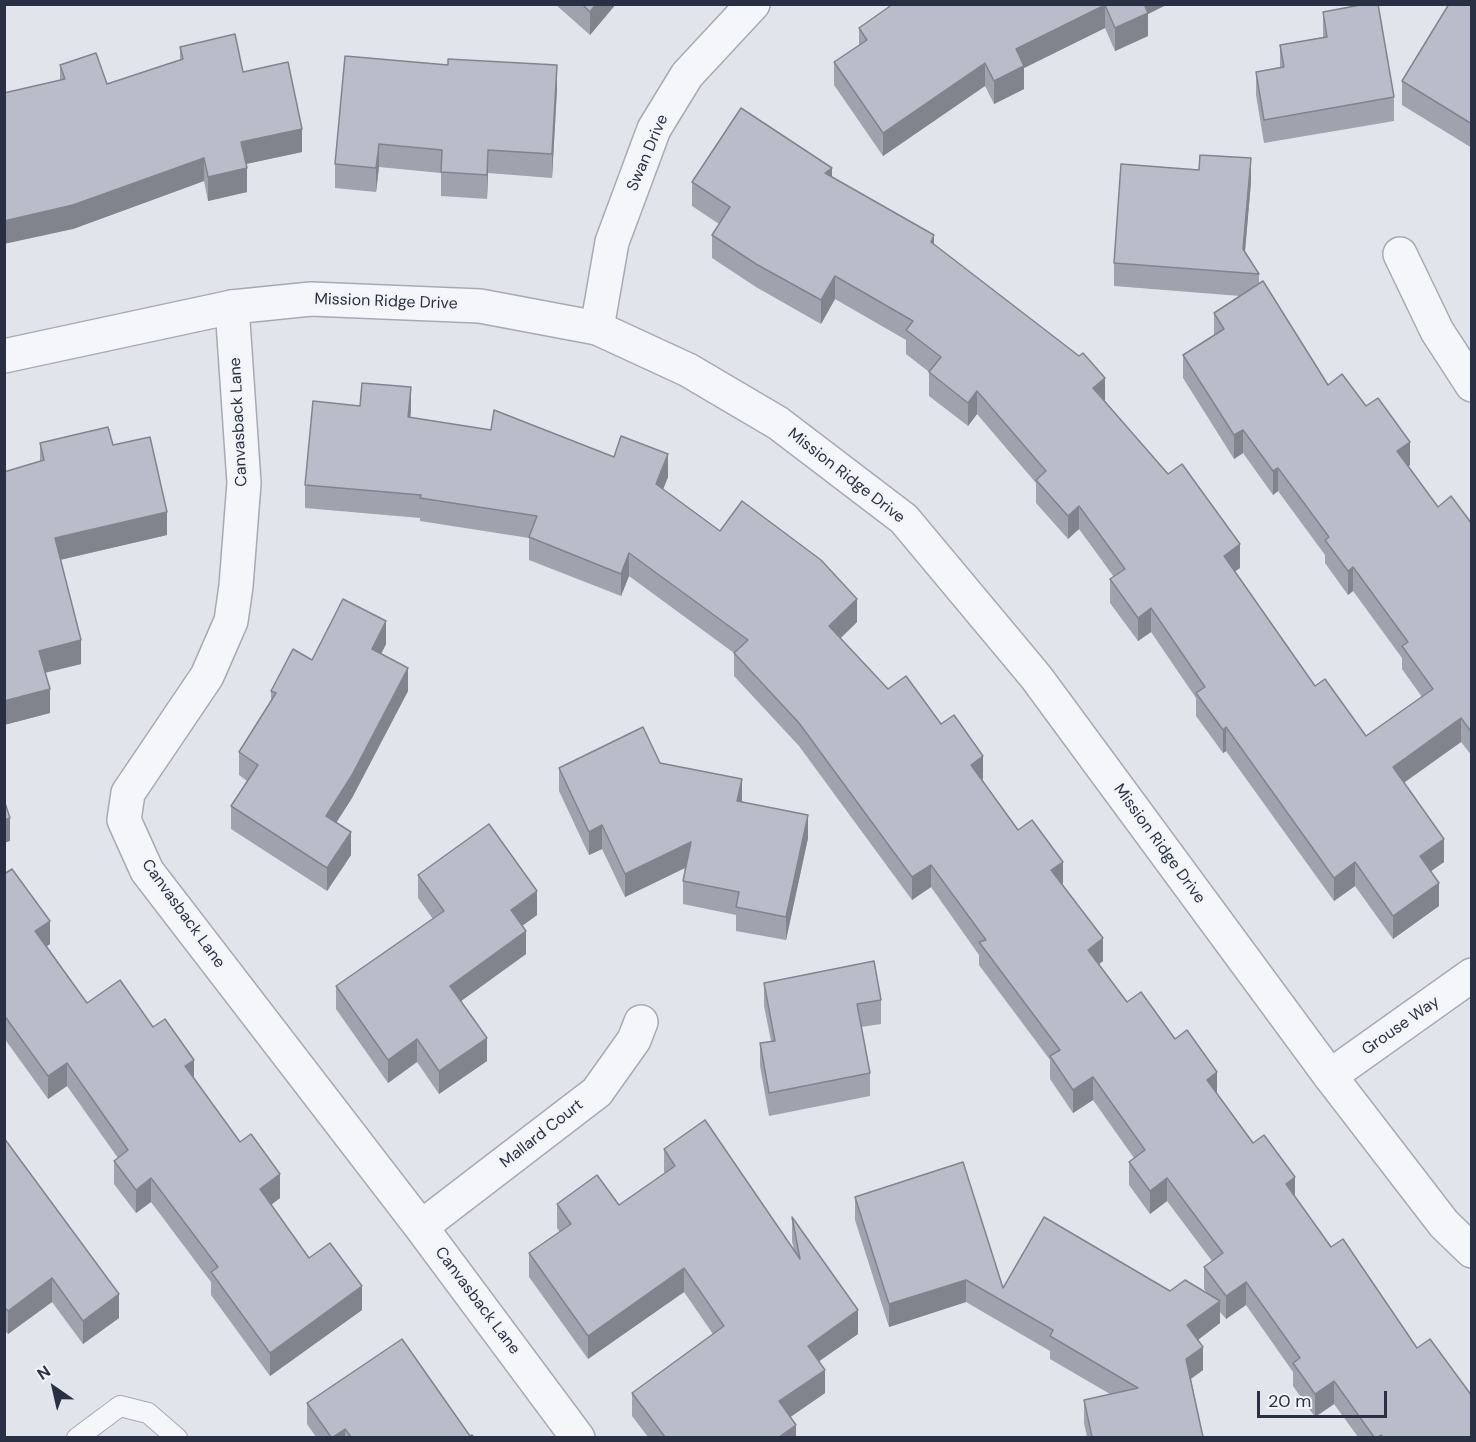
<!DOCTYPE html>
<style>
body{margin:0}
#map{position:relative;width:1476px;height:1442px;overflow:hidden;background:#e2e4eb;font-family:"DM Sans",sans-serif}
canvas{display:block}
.frame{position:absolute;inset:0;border:6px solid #293044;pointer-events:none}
.north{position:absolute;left:24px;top:1358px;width:60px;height:60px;-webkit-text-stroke:4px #f2f4f8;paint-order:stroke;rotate:326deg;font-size:16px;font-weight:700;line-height:24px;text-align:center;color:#293044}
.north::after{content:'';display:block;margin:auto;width:21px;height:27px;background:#293044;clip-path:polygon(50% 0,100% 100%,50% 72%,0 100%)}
.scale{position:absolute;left:1257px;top:1391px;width:130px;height:27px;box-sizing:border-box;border:3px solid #293044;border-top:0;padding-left:8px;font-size:18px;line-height:21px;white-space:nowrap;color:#293044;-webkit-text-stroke:4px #f2f4f8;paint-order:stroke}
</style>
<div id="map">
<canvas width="1476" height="1442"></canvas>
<div class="frame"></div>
<div class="north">N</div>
<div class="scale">20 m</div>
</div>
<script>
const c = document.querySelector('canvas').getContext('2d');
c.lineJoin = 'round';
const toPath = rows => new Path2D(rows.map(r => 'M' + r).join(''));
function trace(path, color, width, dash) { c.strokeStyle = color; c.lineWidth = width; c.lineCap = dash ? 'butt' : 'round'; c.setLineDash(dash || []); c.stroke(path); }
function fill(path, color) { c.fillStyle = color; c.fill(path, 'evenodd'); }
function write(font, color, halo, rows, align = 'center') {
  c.font = font + ' "DM Sans",sans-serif'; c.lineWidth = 5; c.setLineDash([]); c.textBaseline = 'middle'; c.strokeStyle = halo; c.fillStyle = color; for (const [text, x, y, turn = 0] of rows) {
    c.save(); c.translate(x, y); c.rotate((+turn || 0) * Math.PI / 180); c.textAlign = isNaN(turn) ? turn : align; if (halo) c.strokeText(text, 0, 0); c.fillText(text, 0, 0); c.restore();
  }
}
const service = toPath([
 [77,1438,120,1406,148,1413,177,1438]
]);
const minor = toPath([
 [1400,254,1437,331,1472,385],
 [232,307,244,483,236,586,231,621,207,676,128,793,124,820,147,871,421,1227,578,1438],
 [597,328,612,242,654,129,687,75,753,4],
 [1330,1076,1472,975],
 [421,1227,597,1092,634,1040,641,1022]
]);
const tertiary = toPath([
 [4,356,232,307,311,299,480,306,597,328,688,370,778,423,904,519,1036,677,1330,1076,1444,1224,1472,1251]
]);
trace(service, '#a7aab6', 22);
trace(minor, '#a7aab6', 36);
trace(tertiary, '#a7aab6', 36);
trace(service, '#f5f6f9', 20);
trace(minor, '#f5f6f9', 33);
trace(tertiary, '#f5f6f9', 33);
fill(toPath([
 [555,4,616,4,590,35],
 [893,4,1168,4,1148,14,1148,36,1115,51,1105,28,1024,68,1024,89,994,104,985,86,883,156,834,85,834,62,859,45,859,28],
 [1472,4,1472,148,1402,105,1402,81],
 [1323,12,1394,97,1394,121,1264,143,1256,95,1256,72,1280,67,1280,45,1323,37],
 [180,47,243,72,302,152,246,164,247,192,208,201,204,181,73,229,60,80,60,65,107,84,180,60],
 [345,56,557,89,552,178,488,173,487,199,441,196,441,173,379,167,376,192,335,188,335,164],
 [832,177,934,245,1105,401,1240,568,1235,571,1315,686,1366,736,1422,697,1402,669,1402,658,1353,591,1348,595,1325,563,1325,555,1278,491,1273,495,1243,453,1234,459,1183,378,1183,355,1214,335,1214,313,1240,296,1114,286,1114,263,1251,182,1245,252,1259,274,1259,284,1328,385,1410,465,1408,467,1438,507,1472,524,1472,756,1461,742,1404,783,1444,862,1431,871,1439,906,1393,939,1355,886,1334,901,1226,751,1223,753,1196,716,1196,698,1151,632,1138,641,1110,603,1110,579,1114,577,1079,529,1068,539,1036,503,1036,483,977,414,968,426,929,396,929,372,906,354,906,340,835,299,821,324,756,287,712,258,712,235,719,224,692,206,692,182],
 [360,406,411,410,410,418,668,477,663,489,720,531,857,622,841,638,888,689,941,724,983,779,982,780,1018,830,1063,885,1103,961,1099,964,1127,1002,1175,1039,1295,1197,1472,1437,1358,1437,1334,1404,1315,1417,1293,1386,1293,1372,1246,1305,1226,1319,1220,1312,1220,1323,1198,1340,1203,1370,1191,1379,1203,1437,1087,1437,1084,1423,1084,1400,1110,1394,1050,1359,1050,1351,966,1302,889,1327,855,1220,855,1197,1003,1288,1170,1291,1207,1293,1204,1289,1204,1267,1212,1261,1167,1201,1150,1214,1129,1185,1129,1162,1134,1158,1093,1100,1073,1113,1050,1079,1050,1060,979,965,979,955,931,887,912,900,799,746,734,676,734,653,629,576,621,596,529,560,529,538,420,521,420,518,305,508,305,485],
 [40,443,113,445,167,535,60,560,81,664,45,673,50,713,4,725,4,472,40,461],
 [386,644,381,654,408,691,352,798,336,822,351,855,327,891,231,829,231,806,247,781,239,775,239,752,271,701,271,691,312,660],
 [660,763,742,801,808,838,786,940,736,931,736,915,683,904,683,881,685,868,625,897,602,849,589,855,559,791,559,768],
 [4,874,50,944,47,946,87,1003,153,1027,194,1080,280,1198,271,1205,309,1258,362,1310,270,1376,211,1295,211,1282,151,1202,136,1213,114,1184,114,1161,118,1158,67,1086,48,1099,4,1038],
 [418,875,537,915,522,926,526,954,461,1001,487,1061,439,1094,417,1062,388,1083,336,1009,336,986,433,919,418,898],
 [764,983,881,1000,881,1024,861,1027,870,1073,870,1096,769,1116,760,1066,760,1043,771,1041,764,1006],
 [4,1138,119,1318,83,1344,52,1302,8,1334,4,1330],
 [664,1149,794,1250,792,1241,792,1217,858,1334,819,1361,825,1393,790,1417,796,1437,648,1437,632,1416,632,1393,713,1334,684,1292,588,1359,529,1277,529,1253,560,1232,557,1228,557,1204,619,1205,665,1173,664,1172],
 [307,1403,470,1436,474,1437,316,1437,307,1424]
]), '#9fa3ad');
fill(toPath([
 [596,4,616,4,590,35,590,12],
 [1140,4,1168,4,1148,14,1148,36,1115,51,1115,28],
 [1105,5,1105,28,1024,68,1024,89,994,104,994,81,1016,49],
 [985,63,985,86,883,156,883,133],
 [557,65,557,89,552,178,552,154],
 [302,129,302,152,241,165,241,142],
 [379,144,379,167,376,192,376,168],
 [488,150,488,173,487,199,487,175],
 [204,158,204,181,73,229,4,244,4,221],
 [1251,158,1251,182,1243,273,1243,249],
 [247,168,247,192,208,201,208,177],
 [832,168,832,191,825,173],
 [934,235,934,259,931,242],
 [835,276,835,299,821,324,821,300],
 [1105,378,1105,401,1093,388],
 [411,387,411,410,408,440,408,417],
 [977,391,977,414,968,426,968,403],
 [1243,430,1243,453,1234,459,1234,435],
 [1410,442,1410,465,1397,475,1397,451],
 [668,454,668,477,656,507,656,484],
 [1278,468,1278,491,1273,495,1273,471],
 [1079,506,1079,529,1068,539,1068,516],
 [167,512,167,535,55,561,55,538],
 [1240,544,1240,568,1224,579,1224,556],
 [629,553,629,576,621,596,621,574],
 [1353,567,1353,591,1348,595,1348,571],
 [857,599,857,622,829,649,829,626],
 [1151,608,1151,632,1138,641,1138,618],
 [386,621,386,644,372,672,372,649],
 [81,640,81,664,39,674,39,651],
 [408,668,408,691,352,798,326,839,326,816],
 [50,689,50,713,4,725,4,701],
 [1461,718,1461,742,1393,790,1393,767],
 [1226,727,1226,751,1223,753,1223,730],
 [983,756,983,779,971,788,971,765],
 [742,779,742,803,737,801],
 [808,815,808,838,786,940,786,917],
 [10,818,10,841,4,843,4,820],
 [602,825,602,849,589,855,589,832],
 [351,832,351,855,327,891,327,868],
 [1444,839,1444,862,1420,879,1420,856],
 [691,842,691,865,625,897,625,874],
 [1063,862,1063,885,1051,870],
 [1355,862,1355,886,1334,901,1334,878],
 [931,865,931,887,912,900,912,877],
 [1439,883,1439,906,1393,939,1393,916],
 [537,891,537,915,511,934,511,910],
 [50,921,50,944,35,954,35,931],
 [526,931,526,954,450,1009,450,986],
 [1103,938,1103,961,1088,973,1088,950],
 [487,1038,487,1061,439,1094,439,1071],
 [417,1039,417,1062,388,1083,388,1060],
 [194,1060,194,1083,185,1066],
 [67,1063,67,1086,48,1099,48,1076],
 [1217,1072,1217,1095,1207,1080],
 [1093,1077,1093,1100,1073,1113,1073,1090],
 [280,1174,280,1198,260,1213,260,1189],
 [1295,1177,1295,1200,1286,1184],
 [151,1178,151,1202,136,1213,136,1190],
 [1167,1178,1167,1201,1150,1214,1150,1191],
 [684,1268,684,1292,588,1359,588,1336],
 [52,1278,52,1302,8,1334,8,1311],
 [966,1280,966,1302,889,1327,889,1304],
 [1246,1282,1246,1305,1226,1319,1226,1296],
 [362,1286,362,1310,270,1376,270,1353],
 [119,1294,119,1318,83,1344,83,1321],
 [1220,1301,1220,1323,1187,1348,1187,1325],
 [858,1310,858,1334,808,1369,808,1346],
 [1203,1347,1203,1370,1186,1382,1186,1359],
 [825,1370,825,1393,779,1425,779,1401],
 [1334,1381,1334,1404,1315,1417,1315,1394],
 [796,1425,796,1437,779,1437],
 [345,1429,345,1437,333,1437]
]), '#82848d');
const building = toPath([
 [582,4,596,4,590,12,582,4],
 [893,4,1144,4,1148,13,1115,28,1105,5,1016,49,1024,66,994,81,985,63,883,133,834,62,867,40,859,28,893,4],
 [1366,4,1378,4,1394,97,1264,120,1256,72,1284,67,1280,45,1327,37,1323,12,1366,4],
 [1449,4,1472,4,1472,124,1402,81,1449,4],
 [235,34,243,72,288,62,302,129,241,142,247,168,208,177,204,158,73,205,4,221,4,93,65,79,60,65,96,53,107,84,183,59,180,47,235,34],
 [345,56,448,65,448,59,557,65,552,154,488,150,487,175,441,172,442,150,379,144,376,168,335,164,345,56],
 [741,108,832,168,825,173,934,235,931,242,1079,356,1083,353,1105,378,1093,388,1168,474,1182,464,1240,544,1224,556,1315,686,1325,679,1366,736,1433,689,1402,646,1408,642,1353,567,1348,571,1325,540,1329,537,1278,468,1273,471,1243,430,1234,435,1183,355,1224,329,1214,313,1263,281,1328,385,1342,374,1366,406,1378,398,1410,442,1397,451,1438,507,1451,496,1472,524,1472,733,1461,718,1393,767,1444,839,1420,856,1439,883,1393,916,1355,862,1334,878,1226,727,1223,730,1196,693,1205,687,1151,608,1138,618,1110,579,1125,569,1079,506,1068,516,1036,480,1046,471,977,391,968,403,929,372,941,357,906,330,913,321,835,276,821,300,756,264,712,235,730,207,692,182,741,108],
 [1200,155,1251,158,1243,249,1259,274,1114,263,1121,164,1199,170,1200,155],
 [362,383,411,387,408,417,491,430,494,410,614,457,621,436,668,454,656,484,720,531,742,501,821,560,857,599,829,626,888,689,906,676,941,724,954,715,983,756,971,765,1018,830,1032,820,1063,862,1051,870,1103,938,1088,950,1127,1002,1141,992,1175,1039,1187,1030,1217,1072,1207,1080,1253,1143,1264,1135,1295,1177,1286,1184,1331,1247,1343,1239,1417,1348,1430,1339,1472,1396,1472,1437,1383,1437,1381,1435,1378,1437,1374,1437,1334,1381,1315,1394,1293,1363,1300,1358,1246,1282,1226,1296,1204,1267,1223,1253,1167,1178,1150,1191,1129,1162,1145,1150,1093,1077,1073,1090,1050,1056,1060,1050,979,942,986,940,931,865,912,877,799,723,734,653,748,640,629,553,621,574,529,537,537,516,420,498,421,495,305,485,313,401,360,406,362,383],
 [108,427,113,445,150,437,167,512,55,538,81,640,39,651,50,689,4,701,4,472,44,460,40,443,108,427],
 [343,599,386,621,372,649,408,668,352,775,326,816,351,832,327,868,231,806,258,765,239,752,276,693,271,691,293,649,312,660,343,599],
 [643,727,660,763,742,779,737,801,808,815,786,917,736,907,739,892,683,881,691,842,625,874,602,825,589,832,559,768,643,727],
 [4,800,10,818,4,820,4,800],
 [489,824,537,891,511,910,526,931,450,986,487,1038,439,1071,417,1039,388,1060,336,986,444,911,418,875,489,824],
 [12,869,50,921,35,931,87,1003,120,980,153,1027,165,1019,194,1060,185,1066,240,1142,251,1134,280,1174,260,1189,309,1258,330,1243,362,1286,270,1353,211,1272,218,1267,151,1178,136,1190,114,1161,128,1150,67,1063,48,1076,4,1015,4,874,12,869],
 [874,961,881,1000,857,1004,870,1073,769,1093,760,1043,775,1041,764,983,874,961],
 [705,1120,800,1259,792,1217,858,1310,808,1346,825,1370,779,1401,796,1425,779,1437,665,1437,632,1393,724,1326,684,1268,588,1336,529,1253,571,1224,557,1204,597,1175,619,1205,675,1166,664,1149,705,1120],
 [4,1138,119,1294,83,1321,52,1278,8,1311,4,1307,4,1138],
 [963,1162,1003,1288,1044,1217,1170,1291,1185,1280,1220,1301,1187,1325,1203,1347,1186,1359,1203,1437,1092,1437,1084,1400,1138,1388,1050,1336,1053,1330,966,1280,889,1304,855,1197,963,1162],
 [402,1339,470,1436,472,1435,474,1437,351,1437,345,1429,333,1437,331,1437,307,1403,402,1339]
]);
fill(building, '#b9bdc9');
trace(building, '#82848d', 1.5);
write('16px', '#293044', '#f2f4f8', [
 ["Swan Drive",648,153,-67],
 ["Mission Ridge Drive",386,302,2],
 ["Canvasback Lane",239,422,-93],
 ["Mission Ridge Drive",846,476,38],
 ["Mission Ridge Drive",1159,844,54],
 ["Canvasback Lane",183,914,54],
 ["Grouse Way",1401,1026,-35],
 ["Mallard Court",542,1134,-38],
 ["Canvasback Lane",477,1301,53]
]);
</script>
